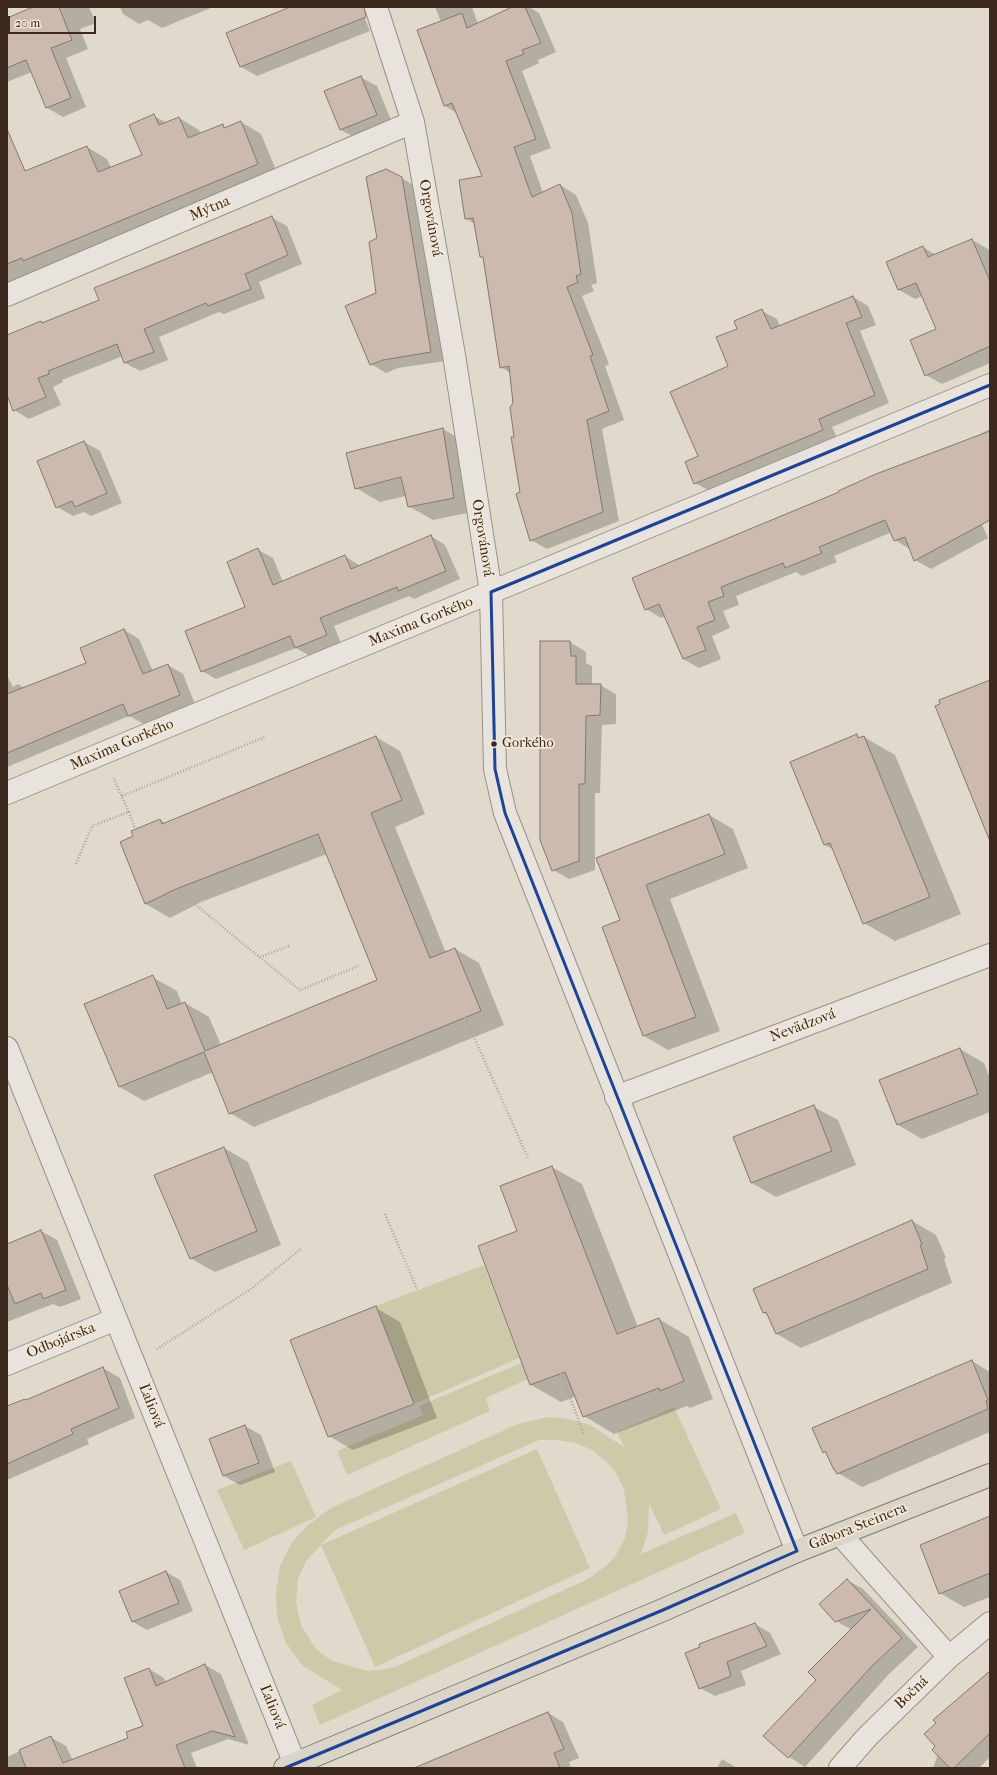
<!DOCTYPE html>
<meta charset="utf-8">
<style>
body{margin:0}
#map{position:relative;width:997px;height:1775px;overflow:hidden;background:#e1d9cb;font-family:"IM FELL French Canon",serif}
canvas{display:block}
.frame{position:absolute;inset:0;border:8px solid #3c281c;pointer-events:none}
.scale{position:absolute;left:8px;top:16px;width:88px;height:18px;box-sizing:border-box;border:2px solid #3c281c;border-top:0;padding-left:5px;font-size:12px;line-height:14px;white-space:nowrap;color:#3c281c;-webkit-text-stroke:3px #f2e8d7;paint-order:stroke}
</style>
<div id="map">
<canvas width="997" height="1775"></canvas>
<div class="frame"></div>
<div class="scale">20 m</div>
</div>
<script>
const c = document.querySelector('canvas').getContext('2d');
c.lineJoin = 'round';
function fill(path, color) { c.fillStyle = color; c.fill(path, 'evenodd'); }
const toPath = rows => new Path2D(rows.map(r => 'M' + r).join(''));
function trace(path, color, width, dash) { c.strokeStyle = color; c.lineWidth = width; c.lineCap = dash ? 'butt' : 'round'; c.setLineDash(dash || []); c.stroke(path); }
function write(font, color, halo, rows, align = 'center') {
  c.font = font + ' "IM FELL French Canon",serif'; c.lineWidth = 3.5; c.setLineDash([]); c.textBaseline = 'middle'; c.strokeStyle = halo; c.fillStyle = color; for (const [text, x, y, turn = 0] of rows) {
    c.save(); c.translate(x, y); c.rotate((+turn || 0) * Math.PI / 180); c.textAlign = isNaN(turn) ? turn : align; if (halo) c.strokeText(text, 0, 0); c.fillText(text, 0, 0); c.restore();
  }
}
fill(toPath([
 [484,1265,519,1358,414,1404,376,1306],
 [521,1363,528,1379,486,1398,490,1411,347,1475,337,1451,423,1415,419,1406],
 [674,1407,721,1509,664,1535,649,1503,648,1532,641,1554,736,1513,745,1533,320,1725,312,1705,342,1690,302,1665,286,1643,277,1617,276,1593,280,1566,292,1542,308,1525,331,1508,518,1424,548,1417,563,1418,591,1425,625,1448,617,1432],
 [539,1440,558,1440,576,1443,592,1450,606,1461,616,1473,624,1489,628,1521,625,1538,616,1555,607,1565,588,1579,397,1666,387,1669,368,1671,332,1661,315,1648,301,1625,296,1602,298,1579,306,1561,321,1545,375,1667,590,1568,537,1449,321,1545,335,1530],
 [291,1461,316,1517,244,1550,217,1490]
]), '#cecaa9');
fill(toPath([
 [37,7,89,7,96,23,80,29,88,49,66,58,86,107,63,117,47,108,32,72,7,82,7,19],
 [120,7,213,7,162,28,148,20,139,24,123,14],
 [293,7,360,7,370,31,257,76,241,67,227,33],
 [435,7,472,7,478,24,515,7,529,7,539,13,556,52,538,60,539,63,522,71,551,148,530,156,543,193,560,185,576,195,588,223,597,283,591,285,594,291,582,296,609,364,605,366,624,420,602,429,619,521,547,549,531,540,521,493,510,373,501,367,484,258,481,257,475,224,466,219,483,176,457,113,445,106,441,22],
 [360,77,377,86,393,125,357,139,341,130],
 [154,116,167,123,179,118,199,130,201,134,223,126,227,128,241,122,261,134,278,175,7,283,7,178,87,147,107,159,111,168,143,155],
 [401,178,417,187,445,361,398,368,386,373,371,364,377,293,378,239],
 [272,218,287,226,302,264,259,282,265,298,224,314,219,312,159,337,168,360,140,371,125,363,123,356,62,380,63,382,53,387,61,405,29,419,14,410,7,393,7,336,100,301],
 [972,240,988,249,990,253,990,363,942,384,926,375,937,330,922,296,915,299,899,290,887,262,923,247,936,255],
 [853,297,868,306,876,325,860,331,889,403,832,427,837,438,710,491,695,483,699,457,729,366,738,329,762,311,777,319,780,327],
 [443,429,467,443,477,511,433,520,408,506,406,496,380,502,356,488],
 [990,429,990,514,979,518,988,538,931,569,915,560,911,550,895,540,892,532,834,556,837,562,802,576,796,572,736,596,739,605,723,611,730,628,712,636,721,659,699,668,683,659,666,616,661,618,646,609],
 [84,442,100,451,122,503,91,516,84,512,73,516,57,507],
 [431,536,445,545,460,579,414,599,409,596,334,626,341,643,310,656,296,648,216,679,202,671,246,607,258,550,273,558,283,582,345,556,360,566],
 [124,630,139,639,153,671,168,665,183,674,195,704,144,724,129,716,7,767,7,675,13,687,18,684,24,688,87,663],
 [570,642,586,652,586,663,592,666,592,685,600,685,616,694,616,724,602,725,600,793,595,793,595,870,569,879,553,870],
 [857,736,861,738,864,737,895,755,961,914,895,941,864,923,834,850,825,845],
 [376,737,400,751,425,814,395,827,446,953,455,949,479,963,504,1025,254,1127,230,1113,213,1072,144,1101,120,1087,152,977,177,991,182,1004,185,1003,209,1017,221,1045,378,980,327,854,201,902,170,918,146,904,121,843,160,820,165,823],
 [709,815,733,829,748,868,670,899,720,1031,668,1050,644,1036,622,921,598,858],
 [960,1049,984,1063,990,1078,990,1112,922,1139,898,1125],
 [814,1107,838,1120,856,1165,776,1197,752,1183,734,1138],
 [224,1148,248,1162,281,1245,215,1272,190,1258],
 [552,1167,582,1184,638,1327,659,1319,689,1337,713,1399,690,1408,687,1406,614,1434,584,1416,576,1396,561,1402,531,1385,518,1232],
 [912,1221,936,1235,946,1258,944,1259,952,1283,801,1348,777,1334,768,1315,764,1313],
 [41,1231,57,1240,81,1299,60,1307,53,1304,7,1322,7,1245],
 [376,1308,400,1322,437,1418,353,1450,329,1436],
 [972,1361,990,1372,990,1432,862,1487,838,1473,828,1454,824,1452],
 [103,1368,120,1378,135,1418,87,1439,89,1444,7,1480,7,1407,27,1401],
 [245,1426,261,1435,275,1472,240,1485,224,1476],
 [990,1517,990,1597,964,1607,940,1593],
 [166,1572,180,1580,193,1611,147,1630,133,1622,120,1592],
 [847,1580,863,1589,918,1647,889,1674,805,1767,789,1757,765,1736,817,1680,852,1630,836,1621],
 [755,1624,770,1633,781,1654,741,1671,746,1685,715,1696,700,1688],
 [205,1665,221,1674,249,1745,228,1739,191,1753,197,1768,65,1768,58,1749,55,1749,64,1768,7,1768,7,1757,50,1737,66,1746,73,1761,130,1738,144,1726,149,1669,164,1678,166,1683],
 [990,1670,990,1757,979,1768,933,1768,957,1703],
 [548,1713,563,1722,579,1758,569,1762,571,1768,418,1768],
 [722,1759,737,1768,717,1768]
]), '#0003');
const building = toPath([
 [33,7,59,7,72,40,51,48,71,98,46,108,26,60,7,68,7,18,33,7],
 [290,7,364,7,366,17,240,67,226,33,290,7],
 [512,7,525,7,541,43,522,50,524,54,506,61,536,139,514,147,532,197,560,184,572,213,581,274,576,276,578,282,567,287,593,355,590,356,609,411,587,420,603,512,530,541,516,494,520,492,511,437,514,437,510,407,513,403,509,366,500,368,483,257,480,257,473,218,465,219,459,180,482,176,452,103,444,106,417,30,462,13,467,28,512,7],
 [361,76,377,115,340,130,324,91,361,76],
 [154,114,159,125,179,117,188,138,223,124,224,128,241,121,258,164,23,261,22,258,7,264,7,129,25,171,87,146,98,172,142,155,129,125,154,114],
 [386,169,402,177,431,352,383,360,370,365,345,306,376,293,369,242,377,238,366,177,386,169],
 [272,216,288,255,245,274,251,289,208,306,206,303,144,329,154,352,124,363,117,344,48,371,49,374,38,378,46,397,13,411,7,395,7,335,41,321,42,323,99,300,94,288,272,216],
 [972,239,990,281,990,346,925,376,910,340,936,329,916,283,898,290,886,262,923,246,928,257,972,239],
 [853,296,862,317,846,323,875,395,819,419,823,430,694,484,685,462,698,456,670,392,728,366,716,337,737,329,734,321,762,309,771,329,853,296],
 [443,428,454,498,408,507,401,477,355,489,346,453,443,428],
 [990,431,990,520,914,561,905,537,894,541,885,520,819,547,822,553,785,568,783,563,721,587,724,596,708,602,715,620,697,627,706,650,683,659,659,604,645,610,632,578,839,492,838,491,876,474,990,431],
 [84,441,107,493,75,507,72,501,56,508,37,461,84,441],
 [431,535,446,571,398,591,397,587,320,618,327,635,295,648,290,636,201,672,185,631,245,607,227,562,258,548,273,585,345,555,351,569,431,535],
 [124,629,143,674,168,664,180,695,128,716,123,704,7,753,7,694,86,663,80,648,124,629],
 [540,641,570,641,571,656,576,656,576,684,601,684,600,715,586,716,585,784,579,784,579,861,552,871,540,840,540,641],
 [990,680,990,839,989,839,935,706,940,704,939,700,990,680],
 [857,734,858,738,864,736,930,897,863,924,830,843,824,845,790,762,857,734],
 [376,736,402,800,371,813,430,958,455,948,481,1011,229,1114,204,1052,119,1087,84,1004,153,975,167,1009,185,1002,205,1051,377,980,318,834,176,889,145,904,120,842,133,836,131,831,160,819,162,824,376,736],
 [709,814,725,854,646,885,696,1017,643,1036,602,927,620,920,596,858,709,814],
 [960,1048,978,1094,897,1125,879,1080,960,1048],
 [814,1105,832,1151,751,1183,733,1137,814,1105],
 [224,1147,257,1231,190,1259,154,1175,224,1147],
 [552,1166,617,1334,659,1318,684,1381,660,1391,659,1388,583,1417,565,1372,530,1385,478,1246,517,1231,500,1186,552,1166],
 [912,1220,922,1244,920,1245,928,1269,776,1334,766,1312,763,1313,753,1289,912,1220],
 [41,1230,66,1290,43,1299,41,1293,15,1304,7,1285,7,1244,41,1230],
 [376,1306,414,1404,328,1437,290,1340,376,1306],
 [972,1360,988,1400,986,1401,988,1409,837,1474,835,1470,834,1470,825,1451,823,1453,812,1428,972,1360],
 [103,1367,119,1408,71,1429,73,1434,7,1464,7,1406,25,1399,26,1400,103,1367],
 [245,1425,259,1463,223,1476,209,1439,245,1425],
 [990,1516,990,1573,939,1594,920,1545,990,1516],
 [166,1571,179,1603,132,1622,119,1591,166,1571],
 [847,1579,902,1638,873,1665,788,1758,763,1736,816,1680,808,1672,871,1609,835,1622,819,1604,847,1579],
 [755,1623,767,1646,727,1662,731,1676,699,1689,685,1653,700,1647,699,1644,755,1623],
 [205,1664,235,1737,212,1731,176,1745,185,1768,26,1768,19,1750,51,1736,63,1763,128,1738,126,1732,143,1726,124,1678,149,1668,156,1686,205,1664],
 [990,1671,990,1733,954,1768,950,1768,932,1750,935,1746,924,1734,936,1723,933,1720,990,1671],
 [548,1712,564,1749,554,1753,560,1768,414,1768,548,1712]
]);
fill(building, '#cbbaad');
trace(building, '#817970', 1);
const minor = toPath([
 [376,7,413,122,454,355,491,592,495,769,505,813,797,1551],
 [7,295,413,122],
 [7,793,990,385],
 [7,1048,295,1764],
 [616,1097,990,955],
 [7,1364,116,1319],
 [840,1534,949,1657],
 [840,1768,867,1737,949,1657,990,1623]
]);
const primary = toPath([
 [285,1768,663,1610,797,1551,990,1475]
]);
trace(minor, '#989187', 24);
trace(primary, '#817970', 24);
trace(toPath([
 [122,796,265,737],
 [129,812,135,829],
 [76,864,92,826,129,812,113,777],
 [176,889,300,990,358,966],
 [260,957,289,946],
 [465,1017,528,1158],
 [409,1058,471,1031],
 [385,1214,417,1289],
 [157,1349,251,1289,302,1248],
 [561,1373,584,1435]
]), '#aaa49d', 2.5, [1, 2]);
trace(minor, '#e8e4dd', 22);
trace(primary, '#dbd4c8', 22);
trace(toPath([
 [491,592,495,769,505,813,797,1551],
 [491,592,990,385],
 [285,1768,663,1610,797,1551]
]), '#1f4394', 3);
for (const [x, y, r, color] of [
 [494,744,3.5,"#3c281c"]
]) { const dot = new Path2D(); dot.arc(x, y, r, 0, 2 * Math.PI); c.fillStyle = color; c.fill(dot); trace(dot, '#f2e8d7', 1.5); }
write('14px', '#3c281c', '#f2e8d7', [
 ["Gorkého",502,744]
], 'left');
write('15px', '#3c281c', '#f2e8d7', [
 ["Mýtna",210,209,-23],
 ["Orgovánová",430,218,80],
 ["Orgovánová",482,538,81],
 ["Maxima Gorkého",421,622,-22],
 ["Maxima Gorkého",122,745,-23],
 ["Nevädzová",803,1026,-21],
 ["Odbojárska",61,1341,-22],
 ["Ľaliová",151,1406,68],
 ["Gábora Steinera",858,1527,-22],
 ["Bočná",912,1693,-44],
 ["Ľaliová",272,1707,68]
]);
</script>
